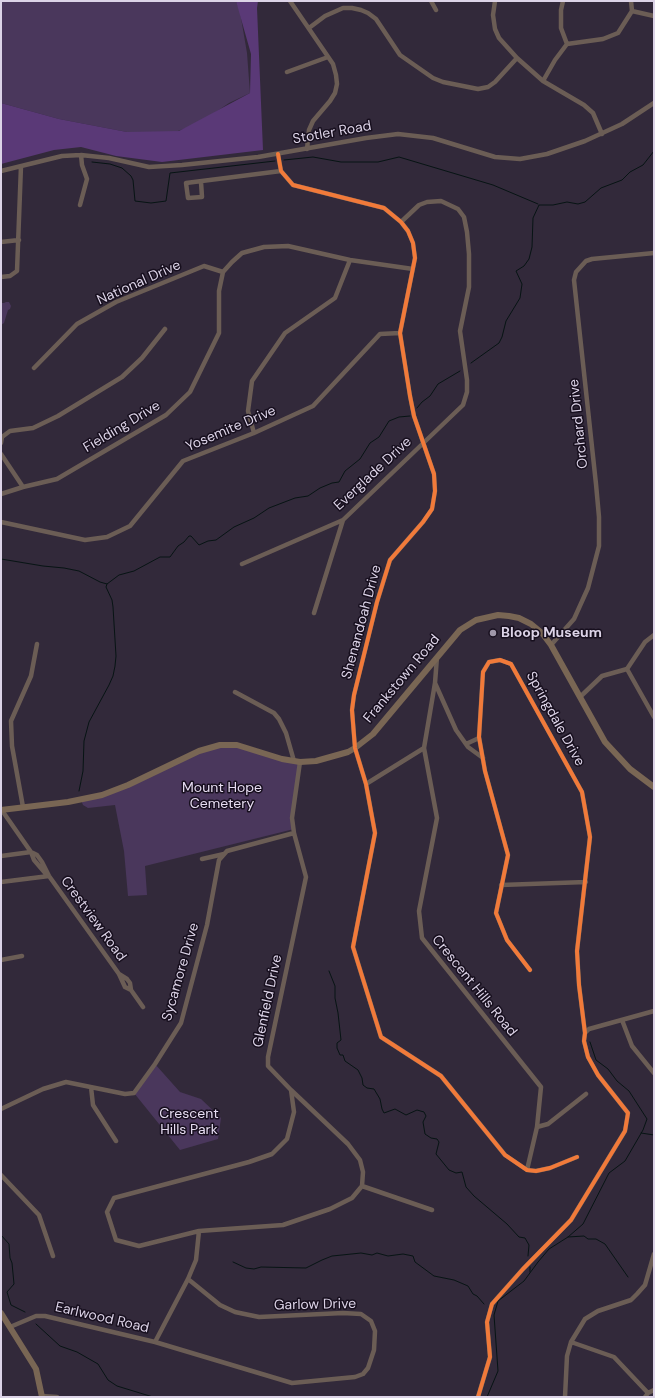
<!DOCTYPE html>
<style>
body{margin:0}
#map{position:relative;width:655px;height:1398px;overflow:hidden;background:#32293a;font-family:"DM Sans",sans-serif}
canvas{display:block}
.frame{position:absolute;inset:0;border:2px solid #dcd3e7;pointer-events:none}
</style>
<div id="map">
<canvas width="655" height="1398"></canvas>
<div class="frame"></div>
</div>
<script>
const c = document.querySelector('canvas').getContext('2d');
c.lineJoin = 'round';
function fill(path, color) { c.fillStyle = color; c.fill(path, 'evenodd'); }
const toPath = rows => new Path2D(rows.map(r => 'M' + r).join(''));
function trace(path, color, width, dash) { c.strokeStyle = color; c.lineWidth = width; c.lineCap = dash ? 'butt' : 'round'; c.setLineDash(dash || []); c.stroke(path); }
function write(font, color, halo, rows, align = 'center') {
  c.font = font + ' "DM Sans",sans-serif'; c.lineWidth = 3; c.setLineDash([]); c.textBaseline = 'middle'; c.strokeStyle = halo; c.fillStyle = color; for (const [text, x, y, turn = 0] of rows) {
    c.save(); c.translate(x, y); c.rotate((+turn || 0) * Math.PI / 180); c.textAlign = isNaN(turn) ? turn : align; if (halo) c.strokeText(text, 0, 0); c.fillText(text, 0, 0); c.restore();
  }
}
fill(toPath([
 [1,1,236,1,240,12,247,53,250,93,229,103,198,124,175,132,127,132,59,119,1,103],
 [6,302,9,302,11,306,10,309,8,310,4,323,1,325,1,303,4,303],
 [229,745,300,762,294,807,294,829,145,866,147,895,128,896,124,851,115,805,88,808,83,805,81,800,115,791,187,756],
 [155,1064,180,1092,201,1099,221,1118,218,1139,180,1150,134,1093]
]), '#4a375c');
fill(toPath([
 [236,1,258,1,257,8,263,150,162,162,116,156,81,147,54,150,1,164,1,103,59,119,127,132,179,131,250,93,251,54]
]), '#5a3977');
trace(toPath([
 [284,160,313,157,341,162,378,162,399,157,493,185,538,204],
 [92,162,110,164,122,168,131,176,133,180,135,201,151,203,166,201,170,173,275,161],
 [471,363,499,343,502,337,506,321,520,298,522,284,516,271,524,266,529,259,532,247,533,218,539,205,553,205,567,202,578,204,585,202,601,188,622,180,630,172,643,165,654,151],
 [417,408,422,402,430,396,438,384,460,371],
 [1,559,43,566,64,568,79,571,100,582,107,584,119,575,134,571,160,557,170,557,178,546,184,542,189,536,191,536,199,545,208,541,216,540,234,527,254,518,269,508,295,498,308,496,320,488,332,483,339,482,345,471,360,459,370,443,379,437,389,421,399,417,410,416],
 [79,791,83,771,84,741,89,722,109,685,113,676,115,666,116,656,113,607,112,600,106,587,107,584],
 [329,971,335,986,335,998,338,1013,341,1040,337,1043,337,1048,340,1055,343,1055,345,1061,358,1070,362,1078,363,1085,367,1088,374,1089,380,1099,382,1109,384,1113,395,1109,406,1115,417,1110,424,1112,426,1116,423,1122,425,1134,431,1138,437,1139,439,1142,436,1154,449,1170,456,1173,462,1172,466,1187,474,1196,507,1224,519,1237,525,1238,529,1245,528,1256],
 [641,1133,654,1135],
 [1,1228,1,1235,9,1244,10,1258,12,1263,14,1284,7,1292,11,1305,25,1312],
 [568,1237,584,1236,588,1239,596,1239,605,1244,628,1277],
 [233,1262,246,1268,254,1269,261,1267,306,1268,322,1260,332,1256,342,1255,361,1253,372,1255,377,1253,388,1256,403,1254,413,1256,415,1262,434,1276,454,1280,468,1286,473,1294,477,1296,484,1304],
 [530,1267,530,1272],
 [36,1324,60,1346,77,1352,98,1364,108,1380,117,1386,153,1397],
 [487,1397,498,1371,494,1315,498,1301,524,1281,538,1262,549,1249,568,1237,583,1224,609,1173,625,1161,643,1130,647,1119,629,1091,617,1081,608,1069,596,1060,590,1042]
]), '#071414', 1);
trace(toPath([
 [290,1,333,64,336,75,337,84,335,93,330,101,313,121,309,130,307,149],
 [431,1,436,10],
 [495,1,493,15,495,29,499,38,517,58,543,81,584,105,593,113,602,134],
 [563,1,561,10,561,28,567,44],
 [632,11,654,16],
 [309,28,325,16,343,8,352,8,361,10,368,13,376,19,400,55,433,78,443,82,478,89,488,87,495,82,517,58],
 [287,72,328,57],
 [543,81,555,60,567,44,603,39,618,33,632,11,631,1],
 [278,154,281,171,293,185,384,208,401,222,408,231,413,243,415,258,400,333,410,396,414,416,434,474,435,491,432,509,423,522,390,560,377,602,354,695,352,710,355,748,366,784,375,833,353,947,381,1037,441,1076,505,1155,527,1170,536,1171,550,1168,577,1157],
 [1,171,62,156,81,155,109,158,149,167,182,165,258,157,366,138,398,134,433,138,495,157,520,159,547,154,585,141,622,124,654,103],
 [201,182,202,197,188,198,186,183,281,171],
 [80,205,87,179,82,165,81,155],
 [1,242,19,240],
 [1,277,10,276,17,271,21,166],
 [34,368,77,324,116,302,204,266,223,272],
 [254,433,248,411,252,381,285,333,335,298,350,260],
 [1,443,2,437,10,431,33,428,58,416,122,377,142,358,165,329],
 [1,454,23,487],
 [1,494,23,487,57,479,166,415,190,392,219,333,219,291,223,272,232,262,242,253,264,247,288,246,350,260,413,269],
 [1,522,85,540,107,537,130,526,183,461,254,433,313,406,380,334,400,333],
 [242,564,343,520,463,405,467,392,467,380,460,331,469,287,469,254,467,232,464,217,458,209,441,201,427,202,419,205,401,222],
 [314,613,343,520],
 [551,645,574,619,588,588,599,546,599,517,596,484,574,280,576,272,586,261,592,259,654,253],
 [437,657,435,683,456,730,468,747,483,758],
 [627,669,654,717],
 [435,683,424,748,437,818,419,911,422,938,541,1087,537,1127,527,1170],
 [235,692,274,713,279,719,286,733,294,761],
 [580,697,602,676,627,669,645,642,654,635],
 [466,744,479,738],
 [366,784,424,748],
 [23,807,12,746,11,721,31,676,37,644],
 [1,809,31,852,34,860,46,874],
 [31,852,37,855,42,862,49,876,119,974,125,987,131,990,143,1007],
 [1,856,31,852],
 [202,859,224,854],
 [1,882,49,876],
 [501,885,586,882],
 [1,960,22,956],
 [119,974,127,979,130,983,131,990],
 [622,1020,632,1046,654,1073],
 [585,1033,589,1029,654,1011],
 [91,1087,93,1105,116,1141],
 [291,1090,348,1144,360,1160,363,1172,362,1186,352,1198,330,1209,283,1225,199,1231,139,1246,116,1240,107,1212,114,1198,249,1162,272,1154,287,1139,294,1112,291,1090,268,1066,268,1057,306,877,294,833,292,818,300,762],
 [1,1109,43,1089,66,1082,125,1094,134,1093,155,1064,181,1023,207,925,219,860,227,851,294,833],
 [537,1127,548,1124,586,1094],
 [1,1175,39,1215,53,1256],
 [362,1186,432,1210],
 [10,1327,36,1316,45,1316,155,1342,292,1383,355,1377,363,1374,368,1368,374,1350,375,1331,371,1321,361,1314,343,1313,259,1317,235,1312,220,1305,188,1279],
 [155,1342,188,1279,196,1260,199,1231],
 [571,1342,614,1357,648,1393],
 [42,1396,57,1397],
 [478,1397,490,1357,487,1322,492,1304,523,1269,571,1220,625,1131,628,1113,598,1075,588,1057,584,1041,585,1033,579,985,577,951,590,837,582,792,511,664,500,660,489,662,483,672,479,737,485,771,508,855,496,913,507,940,530,970],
 [565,1397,567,1356,571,1342,585,1319,598,1311,631,1300,637,1294,645,1285,654,1254],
 [645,1397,648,1393,654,1390]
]), '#6b5d55', 4.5);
trace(toPath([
 [1,810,68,802,102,795,128,785,199,751,220,745,237,745,282,759,300,762,316,761,348,752,355,748,373,734,460,630,476,620,498,615,509,616,519,618,531,624,542,633,551,645,605,742,630,769,654,787],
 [1,1313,36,1369,42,1397]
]), '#796654', 6);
trace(toPath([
 [278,154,281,171,293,185,384,208,401,222,408,231,413,243,415,258,400,333,410,396,414,416,434,474,435,491,432,509,423,522,390,560,377,602,354,695,352,710,355,748,366,784,375,833,353,947,381,1037,441,1076,505,1155,527,1170,536,1171,550,1168,577,1157],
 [478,1397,490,1357,487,1322,492,1304,523,1269,571,1220,625,1131,628,1113,598,1075,588,1057,584,1041,585,1033,579,985,577,951,590,837,582,792,511,664,500,660,489,662,483,672,479,737,485,771,508,855,496,913,507,940,530,970]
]), '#f17a3a', 4);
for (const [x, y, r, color] of [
 [493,633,4,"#a098aa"]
]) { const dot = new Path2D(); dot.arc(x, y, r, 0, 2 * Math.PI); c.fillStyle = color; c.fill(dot); trace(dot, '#170f1e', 1.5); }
write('14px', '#dcd3e7', '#170f1e', [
 ["Stotler Road",332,133,-10],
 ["National Drive",139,283,-24],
 ["Orchard Drive",579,424,-96],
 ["Fielding Drive",122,427,-31],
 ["Yosemite Drive",231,429,-23],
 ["Everglade Drive",373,474,-43],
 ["Shenandoah Drive",362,622,-75],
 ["Frankstown Road",402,679,-50],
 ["Springdale Drive",555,719,61],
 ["Crestview Road",93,919,54],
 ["Sycamore Drive",181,972,-74],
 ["Crescent Hills Road",474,986,51],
 ["Glenfield Drive",268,1001,-78],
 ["Garlow Drive",315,1305,-1],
 ["Earlwood Road",102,1318,13]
]);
write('bold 14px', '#dcd3e7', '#170f1e', [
 ["Bloop Museum",501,633]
], 'left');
write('14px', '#e7ddf2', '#170f1e', [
 ["Mount Hope",222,788],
 ["Cemetery",222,804],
 ["Crescent",189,1114],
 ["Hills Park",189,1130]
]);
</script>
